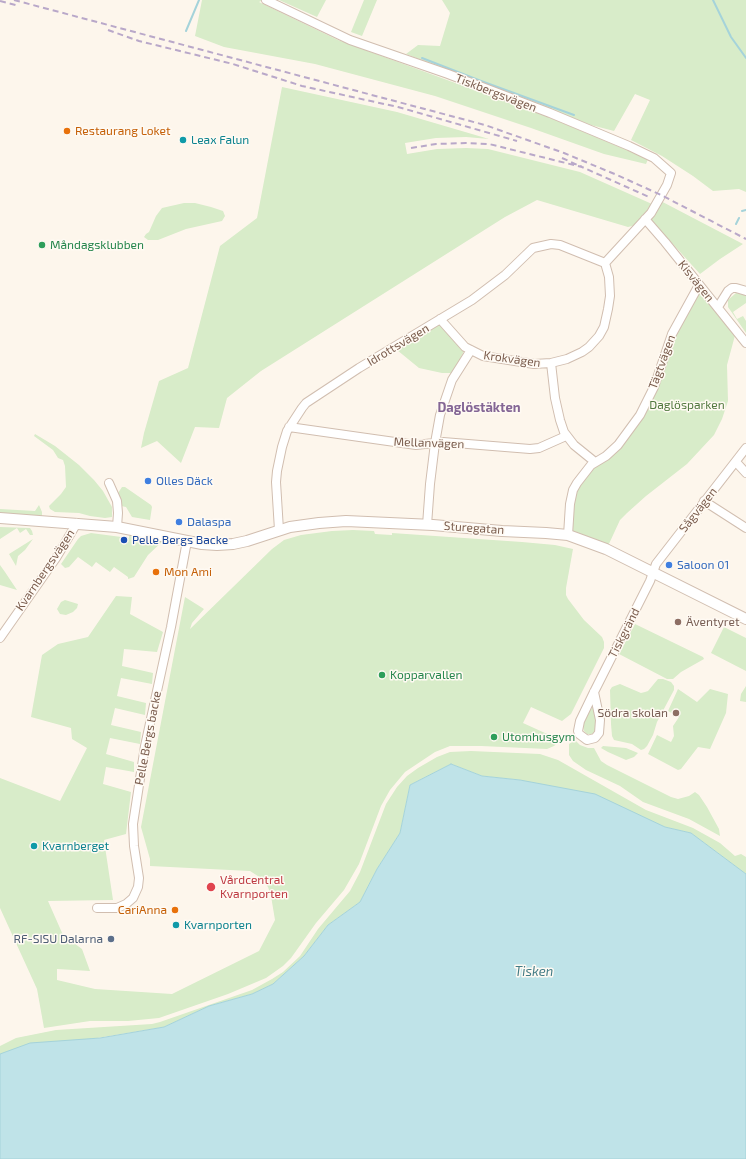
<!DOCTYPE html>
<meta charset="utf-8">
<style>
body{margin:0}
canvas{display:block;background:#fdf6ec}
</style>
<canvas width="746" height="1159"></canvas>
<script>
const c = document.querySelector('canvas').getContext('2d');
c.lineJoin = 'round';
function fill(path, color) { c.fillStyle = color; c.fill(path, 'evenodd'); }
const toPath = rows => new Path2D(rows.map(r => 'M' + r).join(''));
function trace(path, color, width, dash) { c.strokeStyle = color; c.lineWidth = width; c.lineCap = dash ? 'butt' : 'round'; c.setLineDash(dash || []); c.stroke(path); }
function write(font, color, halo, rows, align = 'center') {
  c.font = font + ' "Exo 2",sans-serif'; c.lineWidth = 3; c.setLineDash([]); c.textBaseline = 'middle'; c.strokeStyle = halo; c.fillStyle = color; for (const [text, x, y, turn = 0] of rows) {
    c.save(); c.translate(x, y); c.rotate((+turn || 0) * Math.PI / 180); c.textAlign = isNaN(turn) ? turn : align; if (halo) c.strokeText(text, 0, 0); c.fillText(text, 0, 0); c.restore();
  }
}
fill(toPath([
 [202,0,263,0,259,2,338,40,548,117,648,159,646,164,604,154,531,128,435,96,315,64,224,47,195,36],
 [279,0,326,0,317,17],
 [364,0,377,0,362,36,351,32],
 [442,0,746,0,746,192,739,189,713,191,693,176,662,156,631,140,650,100,635,94,614,131,591,125,406,54,418,45,440,46,450,13],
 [282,87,397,112,489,139,466,137,436,138,405,143,407,154,437,149,466,148,488,149,580,172,652,204,655,198,743,244,720,259,700,274,652,221,628,227,537,200,505,217,261,371,227,398,219,428,195,427,181,463,157,441,141,448,144,433,159,381,188,368,220,246,257,218],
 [184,203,195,203,211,207,223,211,225,216,222,221,186,229,158,240,148,240,144,237,146,234,149,232,156,216,162,208],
 [699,292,712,303,737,328,727,365,728,401,722,419,714,435,687,464,646,496,627,513,620,520,608,546,569,534,574,487,637,421,666,351],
 [736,293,742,294,746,296,746,303,733,312,737,319,743,316,746,321,746,333,728,307,728,300],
 [442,323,464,351,453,373,442,373,419,368,397,350],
 [35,434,55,446,79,465,94,480,103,491,112,507,112,517,105,518,90,516,79,513,55,512,50,509,49,506,61,494,66,487,65,466,63,460,58,458,53,450,34,436],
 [122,487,125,487,151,505,152,507,150,520,132,517,126,507,121,506,118,493],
 [39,505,42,512,42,516,0,513,0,509,35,511],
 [0,527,30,528,32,531,33,535,30,535,26,529,20,533,17,528,0,539],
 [353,530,374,531,375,534,392,535,392,533,522,542,555,545,573,549,566,588,566,595,568,599,584,620,602,637,604,642,604,648,571,714,562,721,531,707,523,723,556,738,557,735,562,737,561,739,554,746,547,749,481,746,450,746,435,752,405,772,390,790,381,806,359,864,344,890,316,923,291,958,283,966,266,978,228,994,159,1018,128,1021,90,1021,44,1028,37,989,0,908,0,778,60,801,87,748,72,739,71,728,31,717,42,655,58,644,88,637,116,596,132,597,130,614,163,632,157,652,124,649,122,666,153,673,152,684,121,678,117,696,146,703,145,715,115,708,111,725,141,732,140,744,110,738,106,754,134,762,134,772,106,767,103,784,131,792,126,834,104,840,113,900,48,901,63,935,82,949,90,971,57,969,57,980,95,989,172,994,259,951,275,920,271,896,268,887,261,878,250,871,150,866,150,859,141,827,185,597,204,609,192,623,190,629,272,549,284,540,301,535,332,531],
 [91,533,129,538,129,536,164,540,148,555,134,577,128,579,128,577,114,567,110,572,96,562,92,567,78,557,69,567,65,568,61,564,78,539,81,536],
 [33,539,25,550,18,556,16,566,9,554],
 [0,565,5,572,17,590,0,585],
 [65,600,78,604,77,608,73,612,66,615,60,614,57,609,61,602],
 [635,624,703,657,704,659,681,672,673,679,667,679,619,654],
 [724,627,746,638,746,671,711,653],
 [658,679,663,679,671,682,674,686,674,690,657,722,653,735,647,746,644,749,641,750,632,744,614,740,612,736,611,724,610,690,612,687,620,684,641,693,645,692,648,691],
 [746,686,746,702,740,701,741,694],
 [678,689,697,702,710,689,728,694,726,713,710,749,698,747,681,769,678,770,648,754,657,735,671,742,674,736,673,726,679,717,668,711],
 [594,707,596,709,596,730,592,734,587,734,584,731,583,724,589,710],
 [575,740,580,745,588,748,594,748,601,761,607,765,671,797,678,799,689,796,695,792,699,795,707,807,719,829,720,836,689,819,643,802,620,786,586,770,573,761,569,755,569,744],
 [603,746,626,748,638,753,634,757,626,760,608,752,601,748],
 [471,751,540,754,558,760,646,810,693,828,720,843,735,856,741,854,746,857,746,874,691,833,665,827,520,780,482,776,451,764,410,785,400,833,377,869,360,902,328,925,304,956,273,984,252,994,209,1006,164,1027,0,1054,0,1046,16,1038,56,1030,152,1024,160,1022,252,990,272,979,283,972,300,956,318,929,350,891,360,872,386,804,397,787,407,776,418,768,437,757,450,752]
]), '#d8ecc9');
const water = toPath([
 [451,764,482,776,520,780,595,794,665,827,691,833,746,874,746,1159,0,1159,0,1054,30,1043,100,1038,164,1027,209,1006,252,994,273,984,304,956,328,925,360,902,377,869,400,833,410,785,451,764]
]);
fill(water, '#bfe3e8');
trace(water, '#a5d3da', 1);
trace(toPath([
 [713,0,731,37,746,58],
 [186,31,199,0],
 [422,58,481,81,574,115],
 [742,211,746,210],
 [736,224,739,218]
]), '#a5d3da', 2);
const minor = toPath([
 [266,0,350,40,448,74,550,113,629,146,654,158,671,173,667,185,651,213,605,263],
 [645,219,665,242,746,343],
 [718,307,728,291,732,288,736,288,746,291],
 [440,319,465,347,483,356,534,364,551,363,567,359,582,352,589,347,599,336,604,327,608,309,610,296,609,277,605,263],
 [551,363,555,398,560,420,564,432,574,445,595,462],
 [289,427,416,445,443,442,530,449,539,448,566,436],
 [736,462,746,473],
 [109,483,117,501,118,513,117,527],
 [704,501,746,528],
 [427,525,430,484,435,443,440,415,452,380,471,350],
 [279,530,276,482,277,471,282,447,287,431,302,408,306,403,359,368,472,300,505,275,533,248,551,244,560,245,605,263],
 [568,535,570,504,573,490,577,483,591,465,606,456,618,445,640,415,654,387,672,334,699,285],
 [0,638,56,558,77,523],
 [594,692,600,720,599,733,595,738,587,740,579,734,578,731,580,721,594,692,650,581,656,564,746,448],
 [97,908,117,908,126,904,133,898,138,887,139,878,134,846,133,824,145,746,171,627,187,541]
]);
const tertiary = toPath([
 [0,518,117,527,202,544,217,545,233,544,247,541,290,527,319,523,346,521,433,525,502,531,546,533,568,535,606,549,746,619]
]);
trace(minor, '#d1beb0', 10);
trace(tertiary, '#d1beb0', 12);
trace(minor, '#fff', 8);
trace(tertiary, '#fff', 10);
trace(toPath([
 [14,0,485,125,564,153,617,175,661,195,746,239],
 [0,1,19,6],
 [108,30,139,41,233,64,302,86,398,107,517,141],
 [411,148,436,144,466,143,489,144,582,167,649,197],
 [562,158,582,167]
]), '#b9a8c9', 2, [6, 4]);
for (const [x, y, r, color] of [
 [67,131,4,"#e8710a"],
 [183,140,4,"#0f9aa8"],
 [42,245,4,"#2e9e5b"],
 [148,481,4,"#3f7fe0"],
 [179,522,4,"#3f7fe0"],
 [124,540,4,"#1a4fb4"],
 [669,565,4,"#3f7fe0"],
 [156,572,4,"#e8710a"],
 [678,622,4,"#8d6e63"],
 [382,675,4,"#2e9e5b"],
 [676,713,4,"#8d6e63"],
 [494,737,4,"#2e9e5b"],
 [34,846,4,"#0f9aa8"],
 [211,887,5,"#e0444e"],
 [175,910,4,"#e8710a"],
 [176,925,4,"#0f9aa8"],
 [111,939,4,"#5c6f8a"]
]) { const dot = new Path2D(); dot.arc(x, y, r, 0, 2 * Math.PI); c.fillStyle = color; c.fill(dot); trace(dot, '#fffaf3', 1.5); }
write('12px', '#7a5c4d', '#fffaf3', [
 ["Tiskbergsvägen",496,93,21],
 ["Kisvägen",696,281,51],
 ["Idrottsvägen",398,345,-31],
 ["Krokvägen",512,359,8],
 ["Tägtvägen",662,362,-70],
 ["Mellanvägen",429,443,2],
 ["Sågvägen",698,510,-52],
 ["Sturegatan",474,528,4],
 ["Kvarnbergsvägen",45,570,-56],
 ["Tiskgränd",624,633,-63],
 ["Pelle Bergs backe",148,738,-79]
]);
write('12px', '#c56008', '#fffaf3', [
 ["Restaurang Loket",75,131],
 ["Mon Ami",164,572],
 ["CariAnna",167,910,"right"]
], 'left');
write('12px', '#0d838f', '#fffaf3', [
 ["Leax Falun",191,140],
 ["Kvarnberget",42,846],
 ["Kvarnporten",184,925]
], 'left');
write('12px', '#27864d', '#fffaf3', [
 ["Måndagsklubben",50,245],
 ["Kopparvallen",390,675],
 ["Utomhusgym",502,737]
], 'left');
write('12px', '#537a41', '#fffaf3', [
 ["Daglösparken",687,405]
]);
write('12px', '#366cbe', '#fffaf3', [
 ["Olles Däck",156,481],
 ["Dalaspa",187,522],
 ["Saloon 01",677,565]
], 'left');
write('12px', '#164399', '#fffaf3', [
 ["Pelle Bergs Backe",132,540]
], 'left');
write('12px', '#785e54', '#fffaf3', [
 ["Äventyret",686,622],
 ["Södra skolan",668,713,"right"]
], 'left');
write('12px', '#be3a42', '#fffaf3', [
 ["Vårdcentral",220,880],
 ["Kvarnporten",220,894]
], 'left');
write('12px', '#4e5e75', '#fffaf3', [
 ["RF-SISU Dalarna",103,939]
], 'right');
write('bold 13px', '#846695', '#fffaf3', [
 ["Daglöstäkten",479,408]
]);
write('italic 13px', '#437c86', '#fffaf3', [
 ["Tisken",534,972]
]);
</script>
